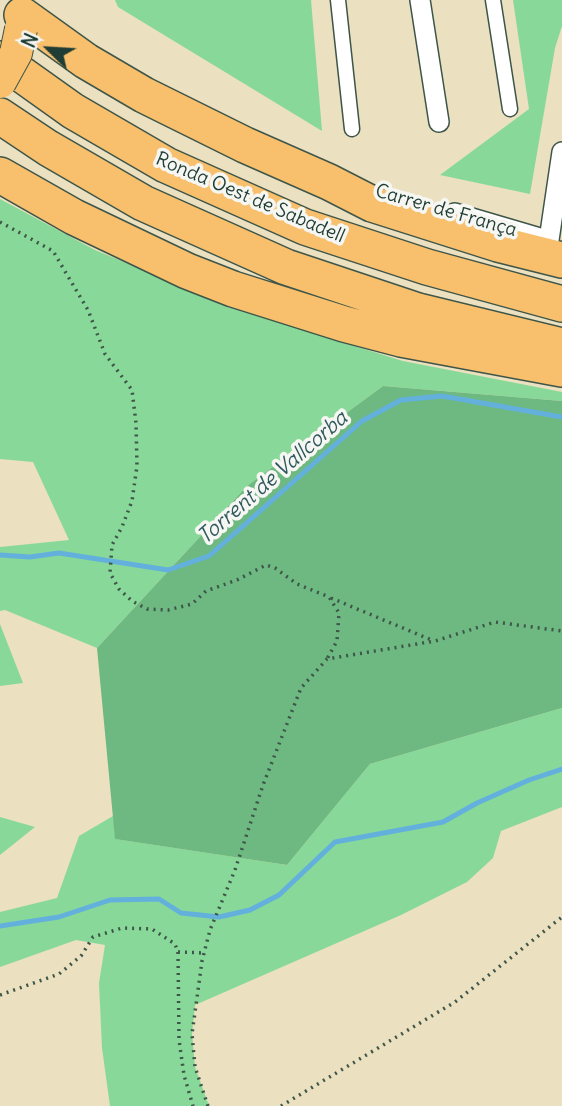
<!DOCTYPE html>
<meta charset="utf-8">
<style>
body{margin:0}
#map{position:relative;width:562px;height:1106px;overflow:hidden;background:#ebe0bf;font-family:Delius,sans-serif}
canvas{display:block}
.north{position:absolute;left:14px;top:14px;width:70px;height:70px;-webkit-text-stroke:5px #f6f6f2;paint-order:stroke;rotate:294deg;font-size:19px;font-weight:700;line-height:28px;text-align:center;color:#1f3d34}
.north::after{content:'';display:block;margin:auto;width:24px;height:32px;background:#1f3d34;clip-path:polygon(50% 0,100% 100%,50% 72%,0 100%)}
</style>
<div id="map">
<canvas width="562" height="1106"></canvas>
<div class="north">N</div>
</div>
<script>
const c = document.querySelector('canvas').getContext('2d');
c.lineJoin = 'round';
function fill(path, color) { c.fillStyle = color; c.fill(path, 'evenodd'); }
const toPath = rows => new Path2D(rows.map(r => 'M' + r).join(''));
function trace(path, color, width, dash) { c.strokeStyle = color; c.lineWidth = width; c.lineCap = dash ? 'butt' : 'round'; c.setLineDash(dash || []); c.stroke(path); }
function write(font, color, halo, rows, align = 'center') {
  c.font = font + ' Delius,sans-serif'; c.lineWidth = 7; c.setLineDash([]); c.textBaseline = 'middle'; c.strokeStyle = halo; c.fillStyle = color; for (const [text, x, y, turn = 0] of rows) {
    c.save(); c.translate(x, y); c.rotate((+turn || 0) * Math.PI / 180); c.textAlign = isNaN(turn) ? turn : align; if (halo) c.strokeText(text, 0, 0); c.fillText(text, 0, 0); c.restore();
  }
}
fill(toPath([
 [115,0,311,0,322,131,118,7],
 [513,0,562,0,562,26,555,48,530,194,440,175,529,109],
 [0,199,95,250,248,313,403,361,562,392,562,401,383,386,247,486,97,648,5,610,0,611,0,547,69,540,33,462,0,459],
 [0,624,23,683,0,686],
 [562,708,562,807,501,831,493,858,467,882,401,915,195,1005,192,1034,195,1067,209,1106,110,1106,102,1048,99,983,105,945,76,940,0,967,0,912,57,898,79,836,113,816,116,839,287,865,370,764],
 [0,817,35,827,0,855]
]), '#88d999');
fill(toPath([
 [383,386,562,401,562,708,370,764,287,865,115,839,97,648,247,486]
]), '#6eb981');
trace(toPath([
 [0,555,30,557,59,553,168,570,209,556,362,421,401,400,442,396,562,417],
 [0,926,59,917,110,900,159,899,181,913,219,917,250,910,279,895,335,842,443,822,477,803,529,780,562,769]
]), '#64b0dd', 5);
const pedestrian = toPath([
 [338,0,352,129],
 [493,0,510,109]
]);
const minor = toPath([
 [420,0,439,122],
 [455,213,547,240],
 [549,240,562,152]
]);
const motorway = toPath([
 [22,15,86,61,144,95,245,145,329,182,372,204,498,244,562,260],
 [0,59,73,111,166,165,305,227,427,267,562,304],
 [0,116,48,148,143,203,286,267,418,311,562,346],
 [0,175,74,217,187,271,233,289,344,324,401,339,562,369]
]);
trace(pedestrian, '#3e5549', 17);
trace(minor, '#3e5549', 22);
trace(motorway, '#3e5549', 38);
trace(toPath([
 [0,222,53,251,88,310,105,354,132,390,136,423,137,466,132,501,122,527,112,545,110,573,119,589,132,601,147,609,168,610,192,604,206,591,237,580,266,565,275,568,297,584,329,597,339,613,337,641,327,659],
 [331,598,434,641],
 [178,952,204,953],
 [0,995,59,974,81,956,93,937,122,928,152,929,175,944,178,952,179,1040,184,1075,193,1106],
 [208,1106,195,1067,192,1034,202,961,210,930,235,870,263,785,301,688,327,659,435,641,495,622,562,631],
 [281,1106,455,1002,562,917]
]), '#3e5549', 3.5, [2, 5]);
trace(pedestrian, '#fff', 14);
trace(minor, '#fff', 19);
trace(motorway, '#f8bf6c', 35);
const primaryBridge = toPath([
 [0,82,16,53,21,29]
]);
trace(primaryBridge, '#3e5549', 34, []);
trace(primaryBridge, '#f8bf6c', 32);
write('19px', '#1f3d34', '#f6f6f2', [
 ["Ronda Oest de Sabadell",250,198,23],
 ["Carrer de França",446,211,16]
]);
write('italic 21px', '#305a5e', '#f6f6f2', [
 ["Torrent de Vallcorba",273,478,-41]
]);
</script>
